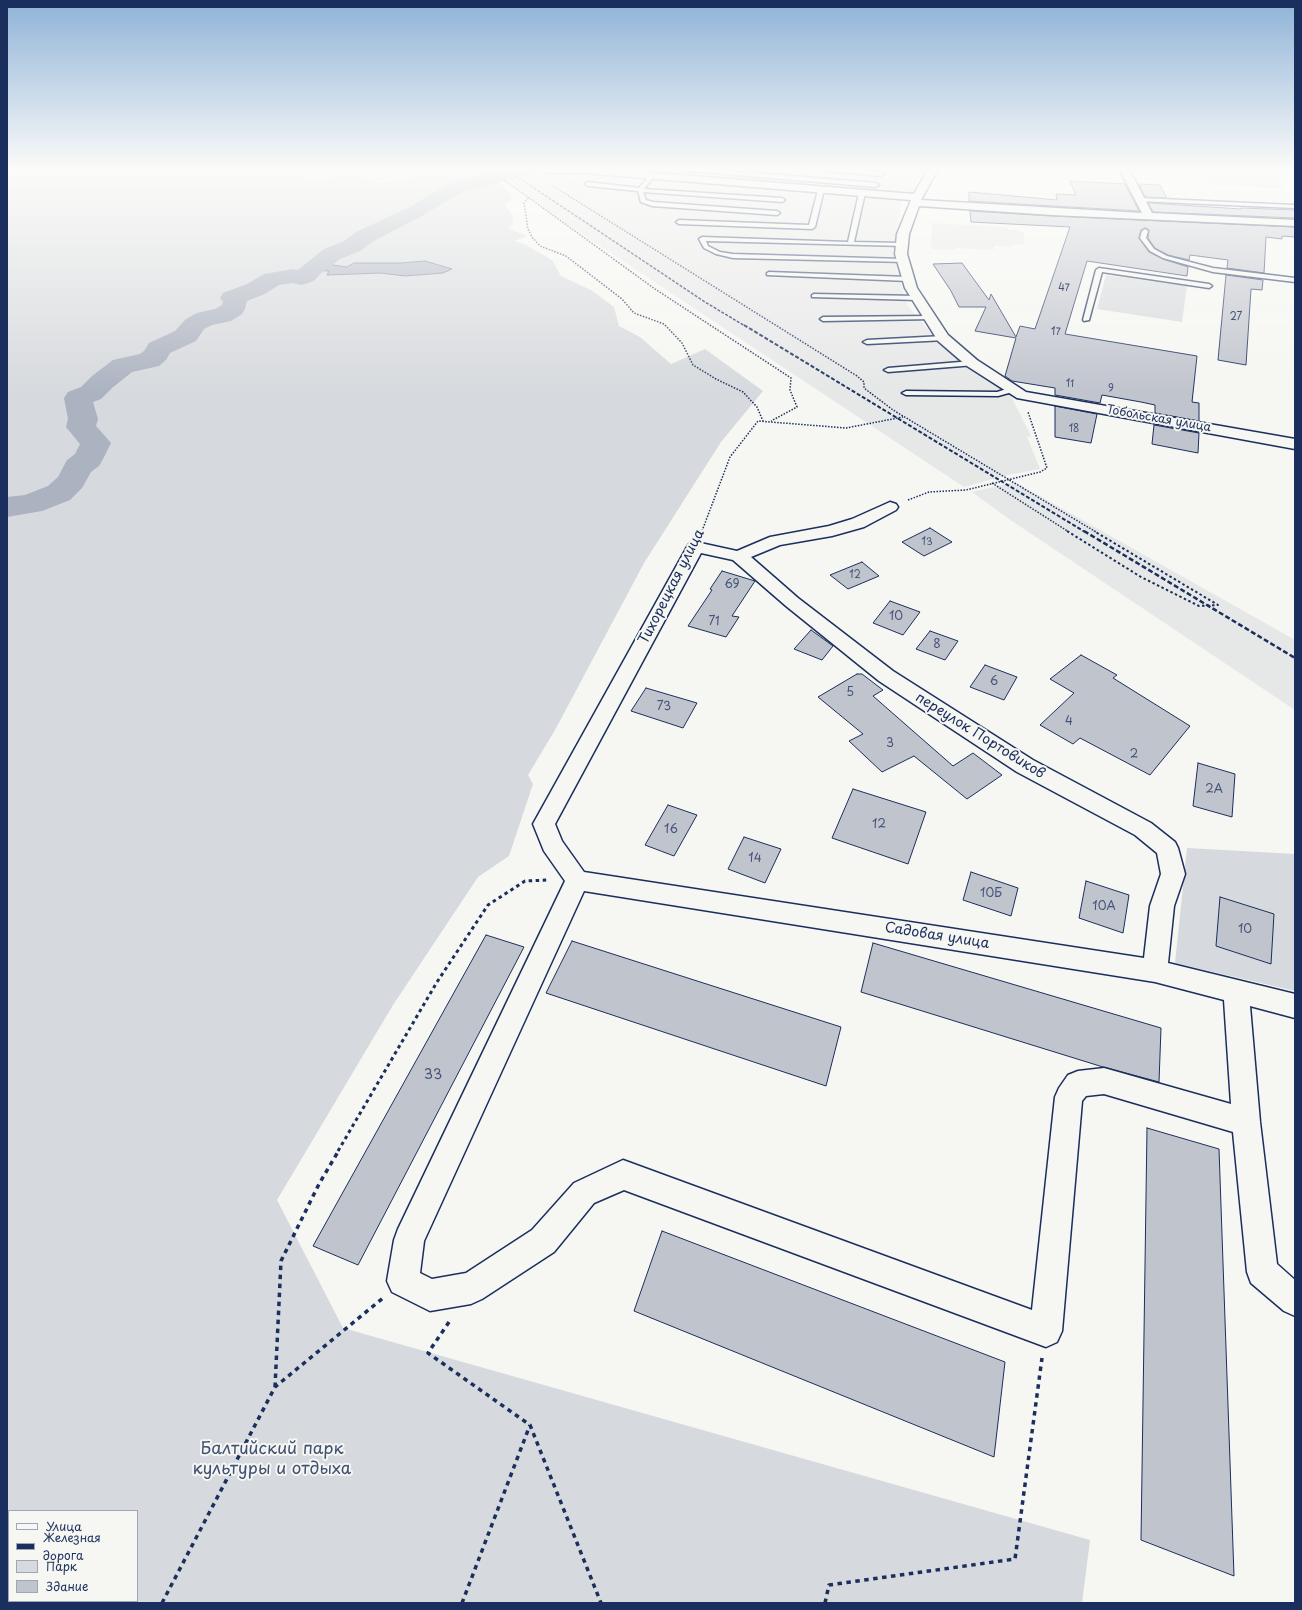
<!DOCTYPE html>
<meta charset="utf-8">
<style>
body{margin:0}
#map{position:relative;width:1302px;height:1610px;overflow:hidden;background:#f6f6f2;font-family:"Playpen Sans",sans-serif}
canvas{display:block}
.frame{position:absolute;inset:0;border:8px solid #1b2f5e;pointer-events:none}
.legend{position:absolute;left:8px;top:1510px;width:130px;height:92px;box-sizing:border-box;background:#f6f6f2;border:1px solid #9ea6b7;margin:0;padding:5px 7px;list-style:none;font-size:12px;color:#1b2f5e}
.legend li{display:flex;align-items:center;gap:8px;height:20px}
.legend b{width:20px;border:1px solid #9ea6b7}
</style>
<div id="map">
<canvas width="1302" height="1610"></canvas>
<div class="frame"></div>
<ul class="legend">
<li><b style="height:5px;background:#f6f6f2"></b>Улица</li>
<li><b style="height:5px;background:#1b2f5e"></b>Железная дорога</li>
<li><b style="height:11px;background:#d6d9dd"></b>Парк</li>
<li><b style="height:11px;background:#c0c4cd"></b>Здание</li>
</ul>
</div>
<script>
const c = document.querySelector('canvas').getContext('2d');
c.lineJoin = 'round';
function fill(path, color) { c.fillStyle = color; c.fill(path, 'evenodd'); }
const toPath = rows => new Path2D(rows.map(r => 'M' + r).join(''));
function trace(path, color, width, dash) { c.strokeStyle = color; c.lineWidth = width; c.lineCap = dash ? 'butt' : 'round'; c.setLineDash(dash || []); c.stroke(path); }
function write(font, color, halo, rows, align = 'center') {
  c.font = font + ' "Playpen Sans",sans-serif'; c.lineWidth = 4; c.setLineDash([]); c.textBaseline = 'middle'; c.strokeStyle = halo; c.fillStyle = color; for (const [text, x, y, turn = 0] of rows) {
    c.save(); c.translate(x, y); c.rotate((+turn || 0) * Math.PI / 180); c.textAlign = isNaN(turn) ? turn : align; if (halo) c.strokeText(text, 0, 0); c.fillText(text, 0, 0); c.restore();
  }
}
fill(toPath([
 [307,169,433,169,434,170,378,181,368,173,356,172,320,178],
 [460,169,516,169,493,175],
 [618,169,921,169,913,195],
 [1201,169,1273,169,1284,189,1213,184],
 [539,170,576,180,581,172,902,198,893,253,907,305,940,343,985,377,1010,394,1031,436,1027,437,1040,469,1008,475,964,487,499,179],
 [932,223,1007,227,1008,230,1018,230,1024,233,1025,244,1011,245,1011,247,994,246,993,250,955,248,955,250,931,249],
 [1015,482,1295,640,1295,710,1009,519,972,492]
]), '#e6e7e7');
fill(toPath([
 [7,169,297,169,310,179,321,179,351,174,362,175,372,181,378,183,455,169,493,175,512,196,511,200,504,204,512,215,513,225,508,228,527,236,514,241,524,244,552,260,561,276,591,290,614,307,619,326,640,337,671,364,705,349,763,391,721,442,644,563,555,730,528,775,533,784,509,856,478,877,393,1005,277,1200,343,1328,1090,1540,1082,1603,7,1603],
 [425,261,451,269,443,273,405,276,380,273,327,275,329,271,311,270,322,263,347,267,354,263,401,263],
 [9,1511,137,1511,137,1601,9,1601],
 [1106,275,1187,286,1182,322,1097,309],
 [1187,848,1295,854,1295,991,1175,963]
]), '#d6d9dd');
const water = toPath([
 [425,261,452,269,443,273,405,276,380,273,327,275,329,271,311,270,307,267,312,262,347,267,354,263,401,263,425,261]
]);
fill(water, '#abb2c0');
trace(water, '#717e99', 1);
fill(toPath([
 [504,169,539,169,536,173,462,192,422,216,372,242,360,251,340,259,319,275,315,280,309,283,301,285,293,283,279,285,265,294,247,301,245,309,242,314,231,321,212,325,204,329,196,341,170,353,166,360,159,366,132,372,112,388,101,399,93,402,98,419,96,426,111,443,103,459,99,466,91,472,82,488,70,500,42,511,7,517,7,497,25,495,48,486,58,477,67,460,75,454,80,444,66,427,68,419,64,398,68,392,81,387,92,376,113,360,140,354,144,351,149,343,175,331,186,319,197,313,215,309,222,305,223,302,220,298,223,293,247,284,264,274,293,269,298,270,324,249,344,241,356,232,408,208,448,184,504,169]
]), '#abb2c0');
const building = toPath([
 [1070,181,1125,184,1139,211,969,201,969,192,1057,200,1056,194,1076,195,1070,181],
 [1139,184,1160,185,1167,198,1145,197,1139,184],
 [1148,203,1241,209,1241,208,1295,210,1295,218,1153,212,1148,203],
 [970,211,1052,216,1295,227,1295,237,1282,236,1282,239,1266,237,1264,273,1227,268,1228,260,1190,255,1189,260,1168,255,1155,248,1148,238,1149,230,1146,228,1141,230,1139,238,1149,252,1163,259,1188,267,1187,276,1087,261,1065,334,1197,356,1192,402,1199,403,1199,421,1155,413,1155,405,1141,402,1102,395,1100,403,1055,395,1055,388,1012,381,1005,376,1016,338,975,331,986,307,959,307,951,291,933,264,962,263,989,300,991,294,1016,337,1020,326,1035,329,1070,227,971,222,970,211],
 [1226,275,1263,280,1262,290,1251,289,1246,365,1218,360,1226,275],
 [1055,406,1097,414,1091,443,1055,437,1055,406],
 [1154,425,1199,433,1198,453,1152,444,1154,425],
 [930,528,952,542,924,556,902,542,930,528],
 [862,562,879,576,848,589,830,575,862,562],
 [722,571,755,581,732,616,739,617,726,637,688,626,712,590,710,589,722,571],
 [890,601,920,612,903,635,873,623,890,601],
 [811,630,833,646,822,660,794,649,811,630],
 [930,631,958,641,945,660,916,649,930,631],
 [1081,655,1117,675,1113,678,1190,726,1150,775,1080,738,1073,744,1040,725,1074,693,1050,679,1081,655],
 [985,665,1017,677,1004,700,970,687,985,665],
 [857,674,862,674,883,690,873,696,953,766,973,753,1002,775,967,799,914,756,882,772,849,741,863,734,818,697,857,674],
 [646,688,697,703,683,728,631,711,646,688],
 [1198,763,1235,774,1232,817,1193,806,1198,763],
 [853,789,926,812,908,864,832,838,853,789],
 [668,805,697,815,674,856,645,845,668,805],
 [744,837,781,849,765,883,728,869,744,837],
 [971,872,1018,888,1011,916,963,900,971,872],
 [1086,881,1129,895,1123,933,1079,918,1086,881],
 [1220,897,1274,914,1271,964,1216,946,1220,897],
 [486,935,524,947,358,1265,313,1246,486,935],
 [572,941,841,1027,826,1086,546,993,572,941],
 [873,943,1161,1028,1159,1082,1103,1067,861,992,873,943],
 [1147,1128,1219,1149,1234,1576,1141,1540,1147,1128],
 [662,1231,1005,1362,994,1457,634,1311,662,1231]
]);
fill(building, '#c0c4cd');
trace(building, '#1b2f5e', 1);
const service = toPath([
 [685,169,707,169,876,183,879,185,876,187,688,171,685,169],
 [823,169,844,169,881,172,884,174,881,176,826,171,823,169],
 [651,174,654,176,644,189,782,198,785,200,782,202,643,192,646,200,653,202,777,211,780,213,777,215,652,206,641,202,638,191,588,186,585,184,588,182,639,188,651,174],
 [821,188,824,190,815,227,812,229,679,224,676,222,679,220,809,225,818,190,821,188],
 [862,191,865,193,854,242,902,243,904,244,904,246,706,241,708,246,720,252,733,254,903,259,906,261,905,262,733,258,716,254,704,248,699,239,702,237,848,242,859,193,862,191],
 [1140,198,1294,205,1295,208,1138,201,1137,200,1140,198],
 [1145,229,1148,231,1146,238,1154,249,1167,256,1213,268,1295,278,1295,282,1213,272,1163,258,1150,251,1140,238,1142,231,1145,229],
 [1099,268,1209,284,1212,286,1209,288,1102,272,1089,320,1084,321,1083,320,1096,270,1099,268],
 [769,272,908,277,911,279,908,281,767,275,767,273,769,272],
 [814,294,917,296,920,298,917,300,812,297,812,295,814,294],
 [930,316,932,317,932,319,823,321,820,319,823,317,930,316],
 [943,336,946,336,946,340,867,344,863,342,867,340,943,336],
 [972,361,976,363,975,365,888,372,884,370,888,368,972,361],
 [1013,387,1017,389,1016,391,998,396,906,395,902,393,906,391,997,392,1013,387]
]);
const minor = toPath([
 [545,169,608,169,914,194,928,169,938,169,921,200,1142,213,1119,169,1129,169,1152,213,1295,220,1295,226,1052,215,919,206,909,234,907,254,917,288,948,335,977,360,1026,392,1295,439,1295,449,1017,398,967,366,938,341,905,288,895,254,897,234,911,200,583,173,549,173,546,172,545,169],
 [890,502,896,504,898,507,896,510,864,527,832,536,780,545,751,557,798,598,893,671,1033,760,1151,823,1175,842,1178,848,1185,874,1174,906,1168,963,1295,994,1295,1018,1250,1006,1260,1122,1277,1264,1295,1280,1295,1316,1284,1311,1251,1283,1247,1272,1233,1132,1104,1094,1086,1096,1082,1101,1062,1331,1057,1342,1046,1347,624,1190,594,1203,554,1252,482,1299,471,1304,430,1311,392,1292,387,1281,394,1240,398,1229,565,881,544,851,533,824,687,547,690,543,696,542,737,551,770,537,829,526,852,519,890,502],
 [701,553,733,560,786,606,879,681,1017,772,1135,835,1157,853,1161,874,1150,906,1144,958,584,872,562,841,555,824,701,553],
 [584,891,1155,982,1224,1000,1231,1104,1104,1068,1078,1071,1068,1075,1059,1088,1055,1097,1032,1310,623,1160,574,1183,532,1230,466,1273,432,1279,420,1273,424,1241,584,891]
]);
trace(service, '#1b2f5e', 3);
trace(minor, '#1b2f5e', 3);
trace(toPath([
 [486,169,503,179,655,289,791,378,790,390,797,407,771,421],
 [526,169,534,174],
 [553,186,857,376,864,382,864,388,893,410,1096,532],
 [528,198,524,203,528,229,532,237,540,246,566,256,622,299,634,313,664,324,682,343,693,365,716,379,743,392,757,407,763,421],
 [992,483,1069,532],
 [908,500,929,492,966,490,1040,472,1047,468,1028,412],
 [702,531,730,457,758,421,846,428,903,417]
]), '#1b2f5e', 1.5, [1.5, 1.5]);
trace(toPath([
 [1067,531,1141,577,1199,606,1218,605,1094,531]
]), '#1b2f5e', 2, [2.5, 2.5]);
trace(toPath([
 [338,1151,437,982,488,905,525,881,549,880]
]), '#1b2f5e', 3, [3.5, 3.5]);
trace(toPath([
 [449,1322,428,1353,530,1425,601,1603],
 [275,1387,281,1261,319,1184,339,1150],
 [162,1603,275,1387,383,1298],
 [462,1603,530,1425],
 [825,1603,829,1585,1015,1559,1042,1358]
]), '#1b2f5e', 3.5, [4.5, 4.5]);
fill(service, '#f6f6f2');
fill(minor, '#f6f6f2');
trace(toPath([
 [503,169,525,182,705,302,745,326]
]), '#1b2f5e', 1.5, [3, 1.5]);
trace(toPath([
 [744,325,1085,532]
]), '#1b2f5e', 2, [4, 2]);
trace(toPath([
 [1084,531,1295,658]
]), '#1b2f5e', 2.5, [5, 2.5]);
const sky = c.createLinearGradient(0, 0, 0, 394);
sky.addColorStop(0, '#8fb3d8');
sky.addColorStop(0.43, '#fbfbf9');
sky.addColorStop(1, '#fbfbf900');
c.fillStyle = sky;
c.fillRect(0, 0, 1302, 394);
write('10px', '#44547a', null, [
 ["47",1064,288],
 ["27",1236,317],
 ["17",1056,332],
 ["11",1070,384],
 ["9",1111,389],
 ["18",1074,429],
 ["13",927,542],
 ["12",855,575]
]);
write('12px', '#1b2f5e', '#f6f6f2', [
 ["Тобольская улица",1159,419,10]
]);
write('12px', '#44547a', null, [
 ["69",732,585],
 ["10",896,617],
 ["71",714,622],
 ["8",937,645],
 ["6",994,682],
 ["5",850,693],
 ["73",664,707],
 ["4",1069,722],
 ["3",890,744],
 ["2",1134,755],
 ["2А",1214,790],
 ["12",879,825],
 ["16",671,830],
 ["14",755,859],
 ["10Б",991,894],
 ["10А",1104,907],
 ["10",1245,930]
]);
write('14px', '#1b2f5e', '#f6f6f2', [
 ["Тихорецкая улица",672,587,-63],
 ["переулок Портовиков",980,736,32],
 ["Садовая улица",937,936,9]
]);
write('14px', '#44547a', null, [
 ["33",433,1075]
]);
write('17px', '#405177', '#f6f6f2', [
 ["Балтийский парк",272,1449],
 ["культуры и отдыха",272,1469]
]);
</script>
